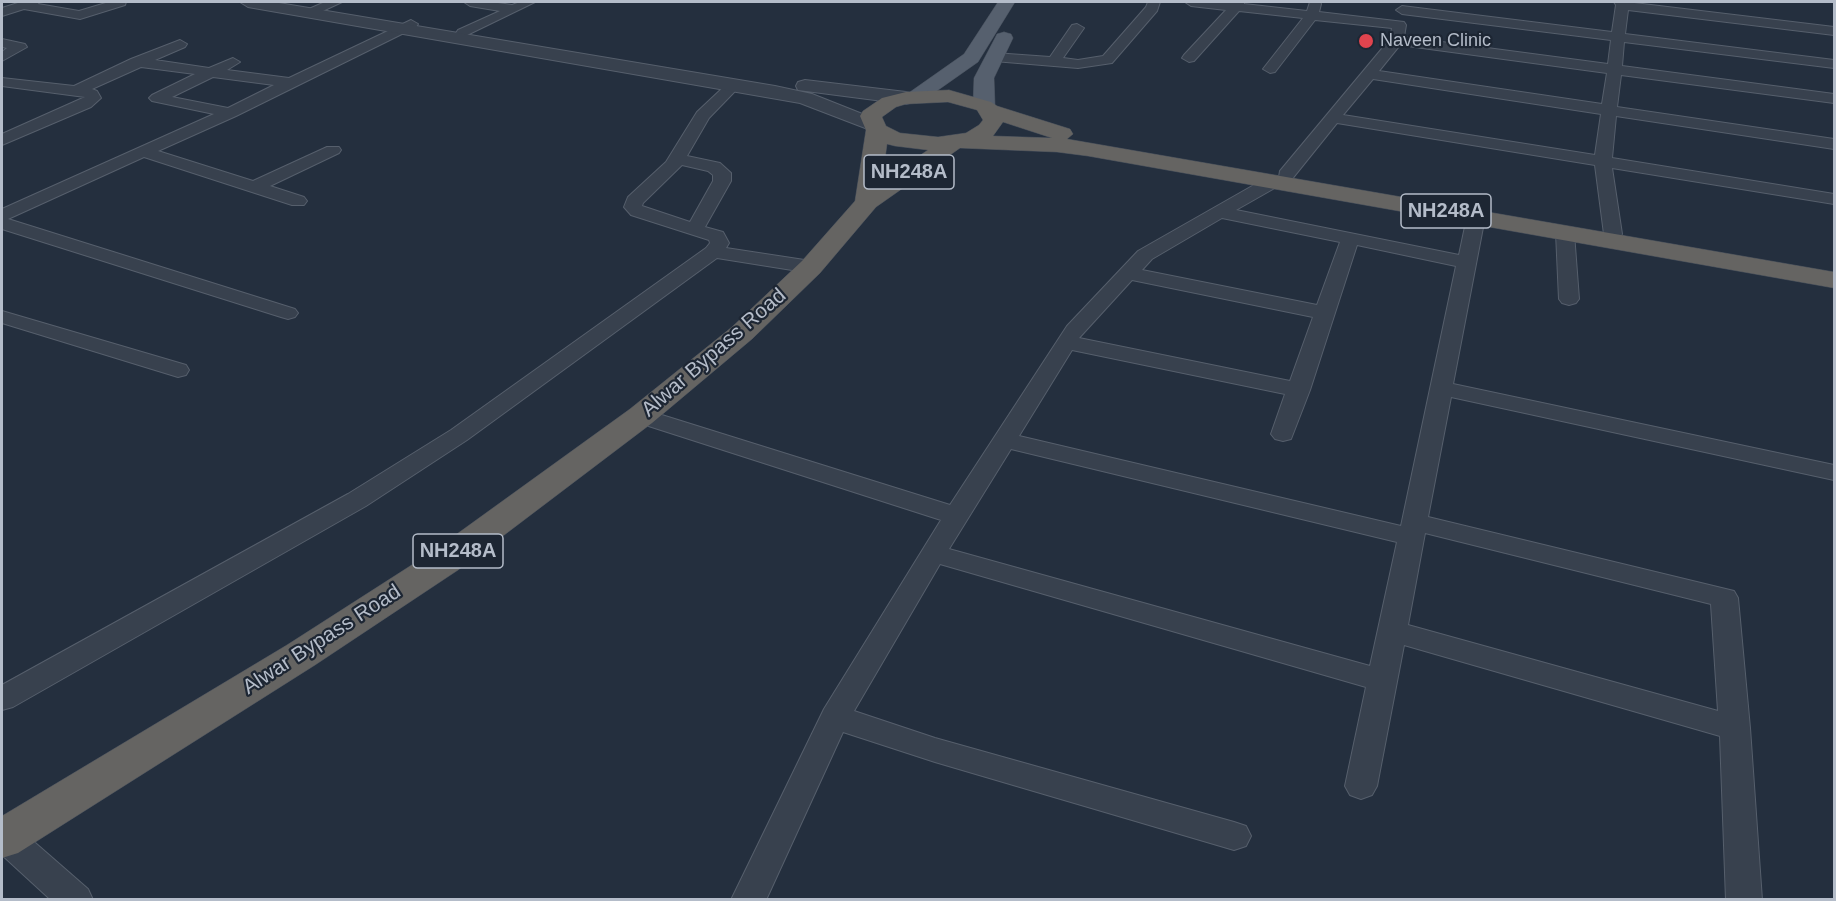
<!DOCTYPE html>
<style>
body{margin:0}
#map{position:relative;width:1836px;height:901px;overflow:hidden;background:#242f3e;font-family:Helvetica,sans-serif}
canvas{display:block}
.frame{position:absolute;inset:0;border:3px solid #b4bcc9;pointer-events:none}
</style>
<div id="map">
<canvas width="1836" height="901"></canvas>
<div class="frame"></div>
</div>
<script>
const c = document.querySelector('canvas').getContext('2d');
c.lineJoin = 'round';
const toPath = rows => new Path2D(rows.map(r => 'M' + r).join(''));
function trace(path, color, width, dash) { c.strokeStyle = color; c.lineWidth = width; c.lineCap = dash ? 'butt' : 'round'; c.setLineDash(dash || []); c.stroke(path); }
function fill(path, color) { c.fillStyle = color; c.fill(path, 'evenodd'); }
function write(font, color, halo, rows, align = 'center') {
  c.font = font + ' Helvetica,sans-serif'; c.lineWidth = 4.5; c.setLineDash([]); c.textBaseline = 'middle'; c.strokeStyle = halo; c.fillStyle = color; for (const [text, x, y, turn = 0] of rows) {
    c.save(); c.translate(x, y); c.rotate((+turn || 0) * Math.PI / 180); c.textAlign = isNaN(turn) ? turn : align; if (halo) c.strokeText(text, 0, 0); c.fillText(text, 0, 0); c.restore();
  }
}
const minor = toPath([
 [21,2,39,2,38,4,79,11,109,2,126,2,125,5,80,19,24,9,2,16,2,8,21,2],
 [325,2,342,2,314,15,309,16,302,12,325,2],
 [464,2,491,2,512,5,520,2,535,2,463,37,458,36,456,33,458,30,500,11,470,6,464,2],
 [1148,2,1160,2,1157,11,1112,63,1078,68,994,61,987,57,994,53,1050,57,1072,25,1077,24,1084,28,1063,58,1078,60,1103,56,1146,7,1148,2],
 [1185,2,1244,2,1244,4,1307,11,1310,2,1320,2,1321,4,1319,12,1404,22,1406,25,1404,37,1608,64,1611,40,1402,14,1396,10,1402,6,1612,32,1616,5,1614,2,1626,2,1834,27,1834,35,1628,10,1625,34,1834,60,1834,68,1624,42,1622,66,1834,94,1834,103,1621,75,1617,107,1834,139,1834,149,1616,116,1612,158,1834,194,1834,204,1612,168,1622,234,1620,238,1613,240,1606,238,1604,234,1595,165,1337,123,1292,179,1281,179,1280,185,1236,210,1459,255,1467,217,1470,213,1476,212,1482,213,1485,217,1453,384,1834,465,1834,480,1451,397,1428,517,1734,591,1738,598,1750,728,1762,900,1726,900,1720,736,1404,645,1377,786,1372,795,1361,799,1350,795,1345,786,1366,687,940,564,854,711,935,738,1234,822,1246,826,1251,836,1246,846,1234,850,935,762,843,732,766,900,731,900,824,709,941,520,633,421,629,416,633,411,641,409,649,411,950,505,1067,326,1138,251,1268,177,1279,177,1280,171,1390,39,1392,28,1315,20,1275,72,1270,73,1263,69,1303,18,1239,11,1194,61,1189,62,1182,58,1184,55,1226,10,1191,6,1185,2],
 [1400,45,1607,73,1602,104,1379,71,1400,45],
 [1373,79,1601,114,1595,155,1343,115,1373,79],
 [1222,218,1340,242,1317,305,1142,270,1152,259,1222,218],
 [1357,245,1456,266,1401,526,1019,436,1072,350,1285,394,1271,434,1275,439,1283,441,1291,439,1310,390,1357,245],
 [1132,280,1313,317,1290,381,1079,338,1132,280],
 [1011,449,1397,542,1370,666,949,549,1011,449],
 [1425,533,1711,604,1718,711,1408,625,1425,533],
 [411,20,418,24,416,27,236,116,158,151,253,181,327,147,339,147,341,150,339,153,270,186,304,197,307,201,304,205,292,205,144,157,8,219,295,309,298,313,295,317,288,319,281,317,2,229,2,209,214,114,152,101,149,98,152,95,195,74,141,67,92,89,97,91,101,98,91,107,2,145,2,134,85,97,2,86,2,78,74,86,131,59,180,40,187,44,185,47,155,60,209,68,233,58,240,62,227,70,289,78,411,20],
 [213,77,274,85,228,108,172,97,213,77],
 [2,39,25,44,27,47,2,61,2,52,7,48,2,47,2,39],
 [734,81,741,85,709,118,687,156,720,163,731,173,731,181,705,227,723,232,729,243,726,248,811,261,818,263,821,267,818,271,811,273,717,258,467,440,366,506,13,707,2,710,2,685,348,494,451,430,706,248,710,243,709,240,631,215,624,207,628,197,666,162,697,112,729,82,734,81],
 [682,165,708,171,713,175,713,181,690,222,642,206,643,203,682,165],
 [1565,227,1572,229,1574,233,1579,299,1576,303,1569,305,1562,303,1559,299,1556,233,1558,229,1565,227],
 [2,311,186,365,189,370,186,375,178,377,2,323,2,311],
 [5,823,17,827,88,889,93,900,51,900,2,855,2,824,5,823]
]);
const tertiary = toPath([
 [240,2,273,2,775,86,812,94,880,121,883,125,880,129,873,131,800,103,248,7,240,2],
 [805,80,906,92,913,94,915,98,913,102,906,104,798,90,796,86,798,82,805,80]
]);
const primary = toPath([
 [998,2,1015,2,978,62,924,100,917,102,910,100,907,96,910,92,964,54,998,2],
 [1004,32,1011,34,1013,38,994,78,995,106,991,110,984,112,977,110,973,106,974,78,995,38,997,34,1004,32]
]);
const trunk = toPath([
 [949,90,991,102,997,106,1070,129,1073,134,1067,139,1834,272,1834,288,1088,156,1057,152,960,148,876,207,820,273,752,339,652,423,458,570,315,665,18,853,2,858,2,816,287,645,432,552,630,409,732,327,802,261,855,201,866,130,860,116,863,111,882,98,906,92,949,90],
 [948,102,977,110,983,120,979,125,966,133,938,137,900,133,886,126,882,117,896,107,906,104,948,102],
 [1003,122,1052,138,993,136,1003,122],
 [887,144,895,146,928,150,882,181,887,144]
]);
trace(minor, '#565f6c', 2);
trace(tertiary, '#565f6c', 2);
trace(primary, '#414a57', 1);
trace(trunk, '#434c59', 1);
fill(minor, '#38414e');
fill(tertiary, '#38414e');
fill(primary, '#56606e');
fill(trunk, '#656462');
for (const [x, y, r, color] of [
 [1366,41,8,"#e0444e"]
]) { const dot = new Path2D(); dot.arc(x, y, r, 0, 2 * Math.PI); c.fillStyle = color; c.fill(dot); trace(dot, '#1d2633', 2); }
write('18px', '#b4bcc9', '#1d2633', [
 ["Naveen Clinic",1380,41]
], 'left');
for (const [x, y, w] of [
 [909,172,90],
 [1446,211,90],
 [458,551,90]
]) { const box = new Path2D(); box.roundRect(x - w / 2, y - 17, w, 34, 4.5); c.fillStyle = '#1d2633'; c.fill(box); trace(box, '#b4bcc9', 1.5); }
write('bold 20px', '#b4bcc9', null, [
 ["NH248A",909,172],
 ["NH248A",1446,211],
 ["NH248A",458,551]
]);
write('21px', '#b4bcc9', '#1d2633', [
 ["Alwar Bypass Road",714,353,-41],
 ["Alwar Bypass Road",322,640,-33]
]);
</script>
